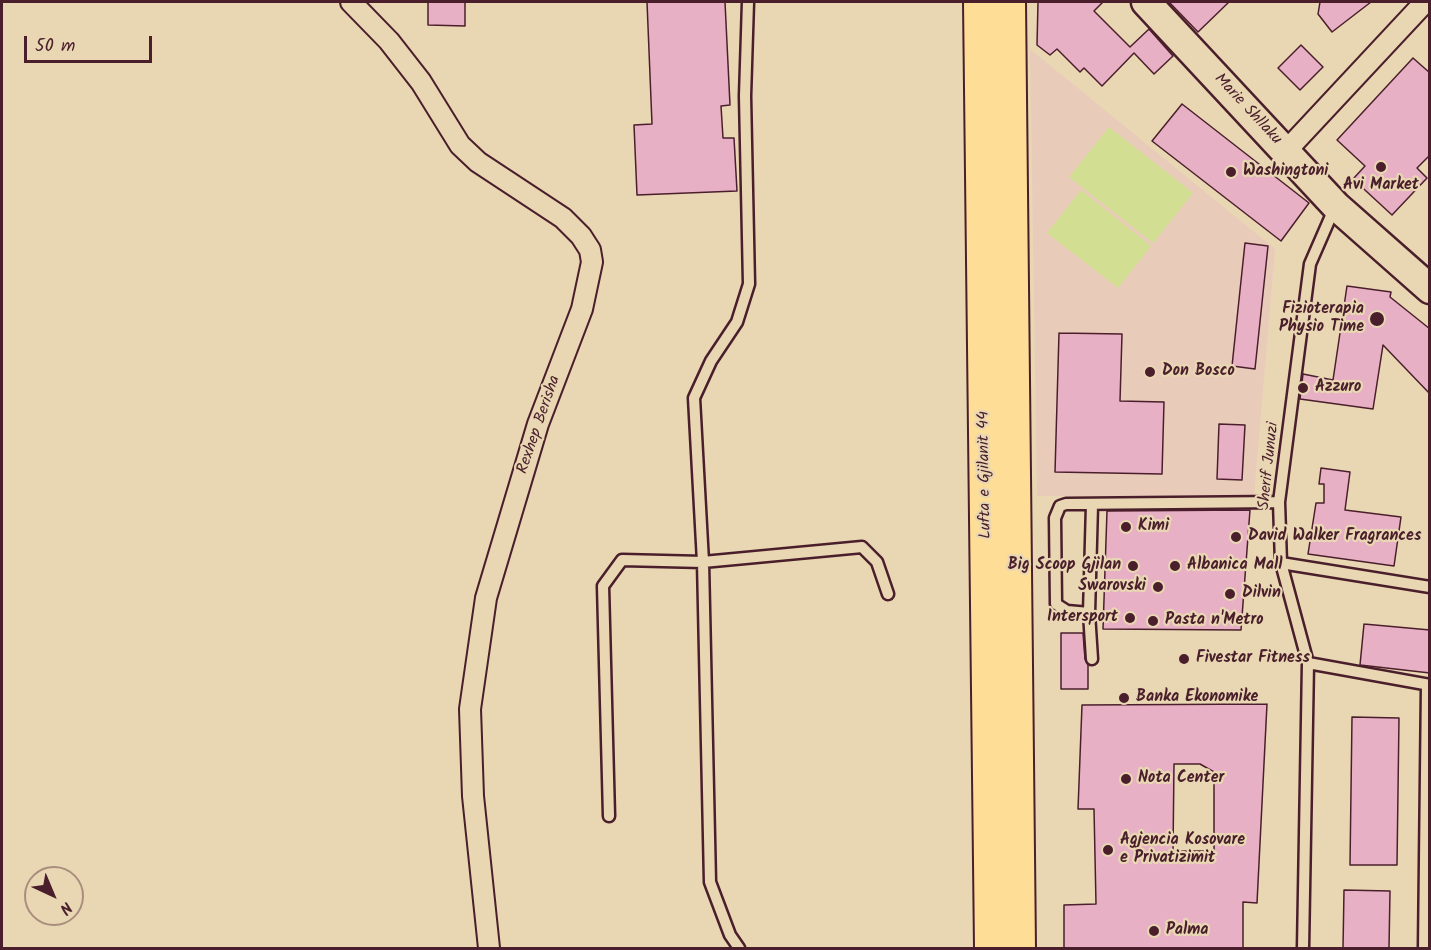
<!DOCTYPE html>
<style>
body{margin:0}
#map{position:relative;width:1431px;height:950px;overflow:hidden;background:#e9d7b4;font-family:Kalam,sans-serif}
canvas{display:block}
.frame{position:absolute;inset:0;border:3px solid #4a1f2b;pointer-events:none}
.north{position:absolute;left:24px;top:866px;width:60px;height:60px;box-sizing:border-box;background:#e9d7b4;border:2px solid #a98d7d;border-radius:50%;rotate:136deg;font-size:16px;font-weight:700;line-height:24px;text-align:center;color:#4a1f2b}
.north::after{content:'';display:block;margin:auto;width:21px;height:27px;background:#4a1f2b;clip-path:polygon(50% 0,100% 100%,50% 72%,0 100%)}
.scale{position:absolute;left:24px;top:36px;width:128px;height:27px;box-sizing:border-box;border:3px solid #4a1f2b;border-top:0;padding-left:8px;font-size:18px;line-height:21px;white-space:nowrap;color:#4a1f2b;-webkit-text-stroke:4px #e9d7b4;paint-order:stroke}
</style>
<div id="map">
<canvas width="1431" height="950"></canvas>
<div class="frame"></div>
<div class="north">N</div>
<div class="scale">50 m</div>
</div>
<script>
const c = document.querySelector('canvas').getContext('2d');
c.lineJoin = 'round';
function fill(path, color) { c.fillStyle = color; c.fill(path, 'evenodd'); }
const toPath = rows => new Path2D(rows.map(r => 'M' + r).join(''));
function trace(path, color, width, dash) { c.strokeStyle = color; c.lineWidth = width; c.lineCap = dash ? 'butt' : 'round'; c.setLineDash(dash || []); c.stroke(path); }
function write(font, color, halo, rows, align = 'center') {
  c.font = font + ' Kalam,sans-serif'; c.lineWidth = 4.5; c.setLineDash([]); c.textBaseline = 'middle'; c.strokeStyle = halo; c.fillStyle = color; for (const [text, x, y, turn = 0] of rows) {
    c.save(); c.translate(x, y); c.rotate((+turn || 0) * Math.PI / 180); c.textAlign = isNaN(turn) ? turn : align; if (halo) c.strokeText(text, 0, 0); c.fillText(text, 0, 0); c.restore();
  }
}
fill(toPath([
 [1030,49,1275,249,1254,496,1037,496]
]), '#e9cbb9');
fill(toPath([
 [1109,127,1193,193,1153,243,1069,177],
 [1081,190,1151,246,1118,288,1047,233]
]), '#d2de91');
const building = toPath([
 [428,2,465,2,465,26,428,25,428,2],
 [647,2,725,2,730,105,721,106,723,138,734,138,737,191,637,195,634,125,652,124,647,2],
 [1038,2,1103,2,1094,11,1130,47,1149,29,1173,56,1154,74,1134,53,1102,86,1084,68,1080,72,1057,49,1050,55,1037,45,1038,2],
 [1169,2,1229,2,1198,32,1169,2],
 [1320,2,1371,2,1332,32,1318,14,1320,2],
 [1301,45,1323,67,1300,90,1278,68,1301,45],
 [1413,58,1430,73,1430,155,1417,168,1427,178,1392,215,1353,179,1365,166,1337,140,1413,58],
 [1182,104,1309,203,1281,241,1152,141,1182,104],
 [1245,243,1268,246,1255,369,1232,366,1245,243],
 [1347,286,1391,292,1390,297,1430,329,1430,394,1383,345,1373,409,1300,399,1303,374,1333,380,1347,286],
 [1059,333,1122,334,1120,401,1164,402,1162,474,1055,472,1059,333],
 [1219,424,1245,425,1242,480,1217,479,1219,424],
 [1321,468,1350,472,1345,510,1401,517,1394,566,1308,554,1316,503,1324,503,1324,484,1319,484,1321,468],
 [1250,510,1241,630,1103,629,1107,511,1250,510],
 [1364,624,1430,630,1430,673,1360,665,1364,624],
 [1061,633,1083,633,1085,659,1088,665,1088,689,1061,689,1061,633],
 [1267,704,1257,903,1243,902,1243,948,1064,948,1064,905,1096,904,1094,809,1078,809,1082,705,1267,704],
 [1174,764,1200,764,1214,772,1214,851,1173,851,1174,764],
 [1352,717,1399,718,1397,865,1350,865,1352,717],
 [1344,890,1390,891,1389,948,1343,948,1344,890]
]);
fill(building, '#e8b0c4');
trace(building, '#4a1f2b', 1.5);
const lane = toPath([
 [1092,505,1089,613,1092,659],
 [1281,563,1430,587],
 [1089,613,1067,611,1056,604,1055,518,1060,506,1066,504,1279,502],
 [1308,663,1430,685],
 [609,816,603,586,622,560,703,562,862,547,877,562,888,594],
 [739,948,730,935,710,882,703,562,694,398,711,361,737,322,749,284,745,96,748,2],
 [1303,948,1308,663,1281,563,1279,502,1310,264,1334,209],
 [1424,948,1427,685]
]);
const street = toPath([
 [351,2,389,41,421,82,460,145,478,162,563,218,581,236,590,250,592,262,582,309,538,424,486,598,470,709,473,796,489,948],
 [1286,151,1425,2]
]);
const secondary = toPath([
 [1146,2,1336,206,1430,289]
]);
const primary = toPath([
 [980,2,991,948],
 [1009,2,1019,948]
]);
trace(lane, '#4a1f2b', 15);
trace(street, '#4a1f2b', 24);
trace(secondary, '#4a1f2b', 33);
trace(primary, '#4a1f2b', 36);
trace(lane, '#e9d7b4', 10);
trace(street, '#e9d7b4', 20);
trace(secondary, '#e9d7b4', 28);
trace(primary, '#fedd96', 32);
for (const [x, y, r, color] of [
 [1381,167,6,"#4a1f2b"],
 [1231,172,6,"#4a1f2b"],
 [1377,319,8,"#4a1f2b"],
 [1150,372,6,"#4a1f2b"],
 [1303,388,6,"#4a1f2b"],
 [1126,527,6,"#4a1f2b"],
 [1236,537,6,"#4a1f2b"],
 [1133,566,6,"#4a1f2b"],
 [1175,566,6,"#4a1f2b"],
 [1158,587,6,"#4a1f2b"],
 [1230,594,6,"#4a1f2b"],
 [1130,618,6,"#4a1f2b"],
 [1153,621,6,"#4a1f2b"],
 [1184,659,6,"#4a1f2b"],
 [1124,698,6,"#4a1f2b"],
 [1126,779,6,"#4a1f2b"],
 [1108,850,6,"#4a1f2b"],
 [1154,931,6,"#4a1f2b"]
]) { const dot = new Path2D(); dot.arc(x, y, r, 0, 2 * Math.PI); c.fillStyle = color; c.fill(dot); trace(dot, '#e9d7b4', 2); }
write('16px', '#4a1f2b', '#e9d7b4', [
 ["Marie Shllaku",1247,110,47],
 ["Rexhep Berisha",540,425,-71],
 ["Sherif Junuzi",1270,466,-84],
 ["Lufta e Gjilanit 44",986,475,-91]
]);
write('bold 16px', '#4a1f2b', '#e9d7b4', [
 ["Washingtoni",1243,172],
 ["Avi Market",1381,186,"center"],
 ["Fizioterapia",1364,310,"right"],
 ["Physio Time",1364,328,"right"],
 ["Don Bosco",1162,372],
 ["Azzuro",1315,388],
 ["Kimi",1138,527],
 ["David Walker Fragrances",1248,537],
 ["Big Scoop Gjilan",1121,566,"right"],
 ["Albanica Mall",1187,566],
 ["Swarovski",1146,587,"right"],
 ["Dilvin",1242,594],
 ["Intersport",1118,618,"right"],
 ["Pasta n'Metro",1165,621],
 ["Fivestar Fitness",1196,659],
 ["Banka Ekonomike",1136,698],
 ["Nota Center",1138,779],
 ["Agjencia Kosovare",1120,841],
 ["e Privatizimit",1120,859],
 ["Palma",1166,931]
], 'left');
</script>
